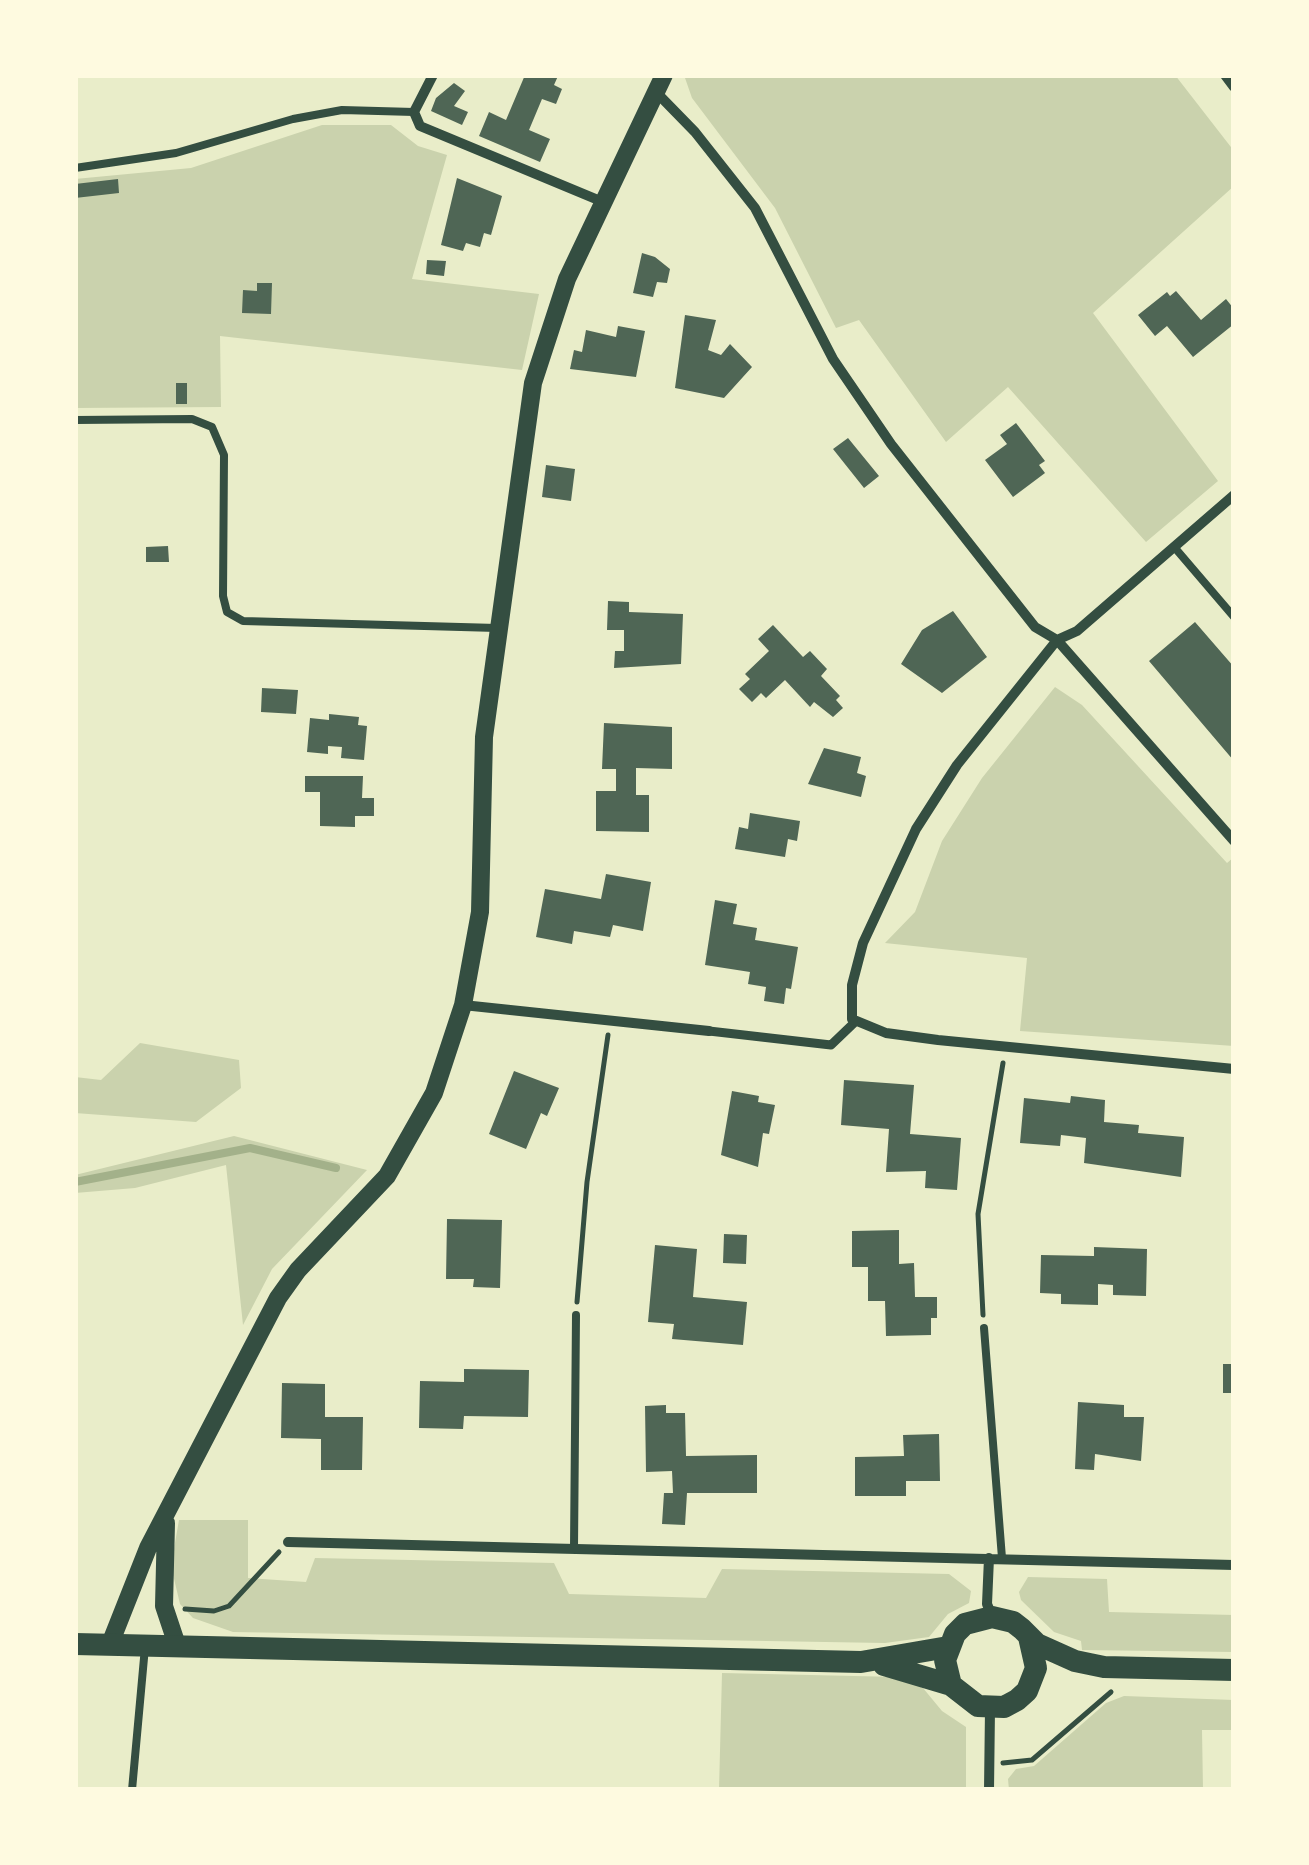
<!DOCTYPE html>
<style>
body{margin:0}
#map{position:relative;width:1309px;height:1865px;overflow:hidden;background:#e9edc9;font-family:Barlow,sans-serif}
canvas{display:block}
.frame{position:absolute;inset:0;border:78px solid #fefae0;pointer-events:none}
</style>
<div id="map">
<canvas width="1309" height="1865"></canvas>
<div class="frame"></div>
</div>
<script>
const c = document.querySelector('canvas').getContext('2d');
c.lineJoin = 'round';
function fill(path, color) { c.fillStyle = color; c.fill(path, 'evenodd'); }
const toPath = rows => new Path2D(rows.map(r => 'M' + r).join(''));
function trace(path, color, width, dash) { c.strokeStyle = color; c.lineWidth = width; c.lineCap = dash ? 'butt' : 'round'; c.setLineDash(dash || []); c.stroke(path); }
fill(toPath([
 [684,75,1175,75,1234,151,1234,186,1093,313,1218,481,1146,542,1008,387,946,442,859,320,836,328,775,208,692,98],
 [322,125,391,125,418,146,447,155,412,279,539,294,522,370,220,336,221,407,75,408,75,179,191,168],
 [1055,687,1082,705,1227,863,1234,857,1234,1046,1020,1031,1027,958,885,943,915,912,942,841,982,778],
 [140,1043,239,1060,241,1088,196,1122,75,1113,75,1077,101,1080],
 [234,1136,367,1170,272,1269,243,1325,226,1165,135,1188,75,1193,75,1175],
 [179,1520,248,1520,248,1578,306,1582,315,1558,554,1563,569,1594,706,1598,722,1569,949,1574,971,1591,969,1603,948,1614,929,1637,885,1643,233,1632,193,1618,180,1604,171,1566],
 [1028,1577,1107,1579,1109,1612,1234,1615,1234,1652,1082,1650,1081,1641,1054,1632,1021,1600,1019,1592],
 [722,1673,898,1677,923,1688,942,1711,966,1727,966,1790,719,1790],
 [1124,1696,1234,1700,1234,1730,1202,1730,1203,1790,1009,1790,1008,1779,1016,1769,1034,1766,1106,1703]
]), '#cad2ad');
trace(toPath([
 [75,1182,250,1148,336,1168]
]), '#a3b18a', 8);
fill(toPath([
 [525,75,554,75,558,76,554,85,562,89,556,104,542,99,529,130,550,139,540,162,479,136,489,112,506,120],
 [454,83,465,91,454,106,468,112,462,125,431,111,436,98],
 [457,178,502,196,491,235,484,233,480,247,466,243,463,251,441,245],
 [118,179,119,193,75,198,75,184],
 [642,253,655,257,670,269,667,283,657,282,653,297,633,293],
 [427,260,446,261,444,276,426,274],
 [257,283,272,283,271,314,242,313,243,290,257,291],
 [1176,291,1201,320,1226,299,1234,309,1234,324,1193,357,1167,326,1155,336,1138,315,1167,292,1170,296],
 [685,315,716,320,708,350,721,355,730,344,752,367,724,398,675,388],
 [618,326,645,331,636,377,570,369,574,350,582,352,586,330,616,337],
 [176,383,187,383,187,404,176,404],
 [1016,423,1045,461,1039,465,1045,473,1013,497,985,460,1007,444,1000,435],
 [848,438,879,476,864,488,833,449],
 [546,465,575,469,571,501,542,497],
 [168,546,169,562,146,562,146,547],
 [608,601,629,602,629,612,683,614,681,664,614,668,615,651,624,651,624,630,607,630],
 [953,611,987,657,942,693,901,664,922,630],
 [1195,622,1234,667,1234,761,1149,661],
 [773,625,803,657,810,651,827,669,821,676,840,696,836,700,843,708,833,717,814,702,810,707,785,680,766,698,761,693,752,702,739,689,750,679,745,674,769,651,758,639],
 [262,688,298,690,296,714,261,712],
 [329,714,359,717,358,725,367,726,364,760,341,758,342,747,328,746,328,754,307,752,310,718,329,720],
 [604,723,672,727,672,769,636,768,636,795,649,795,649,832,596,831,596,791,616,791,616,769,602,769],
 [824,748,861,757,857,773,866,776,861,797,808,784],
 [305,776,363,776,362,798,374,798,374,816,355,816,355,827,320,826,320,792,305,792],
 [750,813,800,821,797,841,788,839,785,857,735,849,739,827,748,829],
 [606,874,651,882,643,931,613,925,610,937,574,931,572,944,536,937,545,889,601,899],
 [715,900,737,904,733,924,757,928,755,940,798,947,791,989,786,988,784,1004,764,1001,766,987,748,984,750,972,705,965],
 [514,1071,559,1088,547,1116,541,1113,526,1149,489,1134],
 [844,1080,914,1085,910,1134,961,1138,957,1190,925,1188,926,1171,886,1172,889,1129,841,1125],
 [732,1091,759,1096,758,1102,775,1105,769,1134,763,1133,758,1167,721,1155],
 [1071,1096,1105,1100,1104,1122,1139,1125,1138,1133,1184,1137,1181,1177,1084,1163,1086,1138,1061,1135,1060,1146,1020,1143,1024,1098,1070,1103],
 [447,1219,502,1220,500,1288,473,1287,474,1279,446,1279],
 [899,1230,899,1264,914,1263,915,1297,937,1297,937,1318,931,1318,931,1335,886,1336,885,1301,868,1301,868,1267,852,1267,852,1231],
 [724,1234,747,1235,746,1264,723,1263],
 [655,1245,697,1249,693,1297,747,1302,743,1345,672,1339,674,1324,648,1322],
 [1094,1247,1147,1249,1146,1296,1113,1295,1113,1285,1098,1284,1098,1305,1061,1304,1061,1294,1040,1293,1041,1255,1094,1256],
 [1223,1364,1234,1364,1234,1393,1223,1393],
 [464,1369,529,1370,528,1417,464,1416,463,1429,419,1428,420,1381,464,1382],
 [282,1383,325,1384,325,1417,363,1417,362,1470,321,1470,321,1439,281,1438],
 [1078,1402,1124,1405,1124,1417,1144,1417,1141,1461,1095,1454,1094,1470,1075,1469],
 [666,1405,666,1413,685,1413,686,1456,757,1455,757,1493,687,1493,685,1525,662,1524,664,1493,673,1493,672,1471,646,1472,645,1406],
 [939,1434,940,1481,906,1481,906,1496,855,1496,855,1457,904,1456,903,1435]
]), '#4f6655');
trace(toPath([
 [577,1302,587,1182,608,1035],
 [983,1315,978,1214,1003,1063],
 [185,1609,214,1611,229,1606,279,1552],
 [1003,1763,1032,1760,1111,1692]
]), '#344e41', 5);
trace(toPath([
 [75,168,176,153,293,119,342,110,414,112],
 [75,420,192,419,212,427,224,455,223,596,227,612,243,621,497,628],
 [1175,548,1234,617],
 [984,1328,1002,1558],
 [574,1547,576,1315],
 [132,1790,145,1647]
]), '#344e41', 8);
trace(toPath([
 [709,1031,831,1045,855,1022]
]), '#344e41', 9);
trace(toPath([
 [433,75,414,112,420,126,603,202],
 [1225,75,1234,87],
 [656,92,695,132,755,208,833,359,891,444,1035,627,1057,640],
 [1057,640,957,765,916,829,863,943,852,985,852,1019,886,1033,938,1040,1234,1069],
 [1057,640,1234,841],
 [1057,640,1077,631,1234,495],
 [463,1005,709,1031],
 [288,1542,1234,1565],
 [989,1558,987,1604,992,1616],
 [989,1790,990,1709]
]), '#344e41', 10);
trace(toPath([
 [166,1523,164,1606,178,1648],
 [110,1644,148,1548,278,1298,298,1270,387,1176,434,1093,463,1005,480,912,484,737,533,383,567,279,664,75]
]), '#344e41', 18);
trace(toPath([
 [1029,1637,1036,1668,1027,1691,1017,1700,1004,1707,978,1706,951,1685,945,1660,955,1634,965,1624,992,1617,1013,1622,1022,1629,1037,1644,1075,1661,1104,1667,1234,1670],
 [75,1644,861,1662,948,1647],
 [884,1665,951,1685]
]), '#344e41', 22);
</script>
